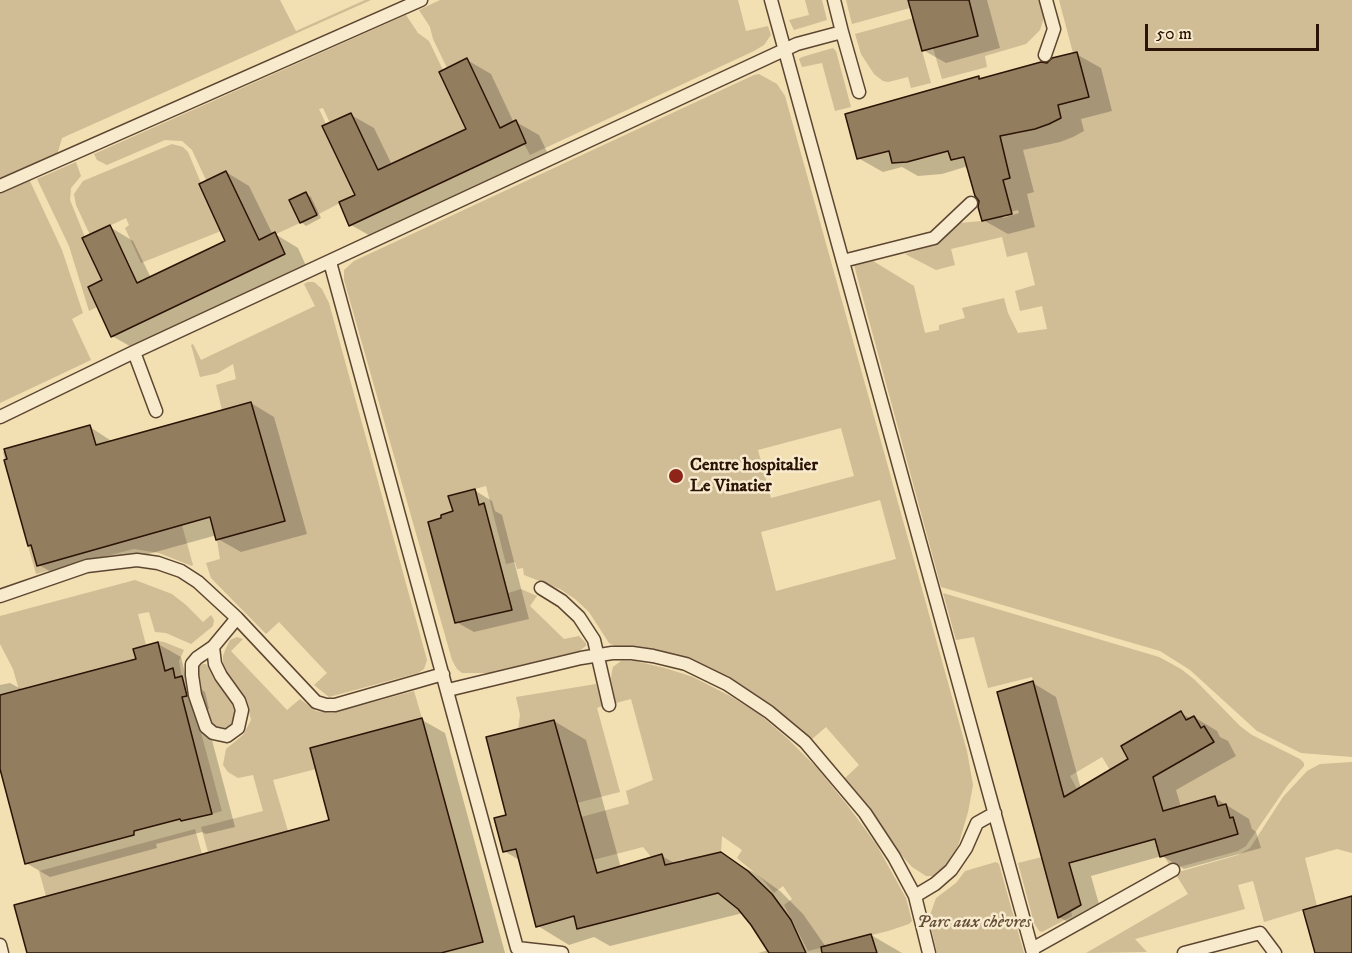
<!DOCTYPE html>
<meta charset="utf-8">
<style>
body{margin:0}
#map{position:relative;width:1352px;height:953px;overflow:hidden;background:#f2dfb2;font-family:"IM FELL DW Pica",serif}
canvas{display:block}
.scale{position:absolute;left:1145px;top:24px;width:174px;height:27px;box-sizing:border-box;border:3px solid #2b1306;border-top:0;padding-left:8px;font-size:18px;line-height:21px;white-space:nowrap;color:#2b1306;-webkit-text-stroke:4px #f7eacd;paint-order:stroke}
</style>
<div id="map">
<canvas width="1352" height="953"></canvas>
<div class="scale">50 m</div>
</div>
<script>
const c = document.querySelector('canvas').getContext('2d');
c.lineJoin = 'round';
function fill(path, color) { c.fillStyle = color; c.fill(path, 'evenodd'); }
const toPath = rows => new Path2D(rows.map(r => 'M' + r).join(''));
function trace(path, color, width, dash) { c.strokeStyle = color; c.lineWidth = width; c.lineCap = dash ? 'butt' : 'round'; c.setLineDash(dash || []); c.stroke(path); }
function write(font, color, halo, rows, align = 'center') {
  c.font = font + ' "IM FELL DW Pica",serif'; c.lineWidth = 5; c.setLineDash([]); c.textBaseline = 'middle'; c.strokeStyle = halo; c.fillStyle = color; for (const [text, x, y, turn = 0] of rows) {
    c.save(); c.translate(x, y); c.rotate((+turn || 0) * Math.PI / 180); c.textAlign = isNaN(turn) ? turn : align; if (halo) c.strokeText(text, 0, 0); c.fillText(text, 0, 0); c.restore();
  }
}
fill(toPath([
 [0,0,280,0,296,31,365,0,371,0,62,138,57,155,0,180],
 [440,0,738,0,746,31,768,26,771,35,764,45,754,51,530,155,524,144,526,142,516,120,500,127,467,59,447,68,433,39,430,27,419,10],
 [805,0,822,0,827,20,794,30,789,20,809,15],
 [846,0,908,0,910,8,852,24],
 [969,0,1040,0,1044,12,1043,21,1040,30,1026,44,985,56,987,67,942,79,933,48,978,36],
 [1059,0,1352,0,1352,757,1301,753,1257,731,1190,670,1160,651,941,587,854,265,873,261,914,286,925,333,939,330,939,325,965,318,962,308,1004,298,1008,313,1018,333,1047,329,1042,306,1020,311,1015,291,1035,285,1027,252,1007,257,1002,237,951,249,955,265,936,270,905,254,917,250,944,237,959,223,982,221,1011,214,1003,180,1010,178,993,136,1020,133,1049,124,1058,105,1089,97,1077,52,1073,53],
 [406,15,418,33,429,41,443,70,439,72,466,129,378,170,351,113,330,123,323,108,319,109,326,124,322,127,355,195,317,215,306,193,289,201,300,223,276,234,274,233,259,240,226,171,206,180,192,150,182,141,165,140,107,165,97,160,94,154],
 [913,18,931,83,911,88,908,77,888,82,883,81,874,74,861,54,855,34],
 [833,48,836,51,851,107,835,111,822,63,802,67,799,59,802,57],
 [759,74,777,84,785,96,967,751,973,785,968,812,959,843,952,859,943,870,934,876,926,876,912,867,902,856,878,820,845,778,859,765,826,727,811,740,774,708,731,680,690,659,650,649,615,646,609,643,589,612,575,599,560,589,524,575,523,568,517,569,515,562,506,564,486,486,449,496,453,511,441,515,441,518,428,522,455,622,468,619,469,621,512,610,508,593,521,589,537,596,530,606,564,639,579,636,586,643,586,646,579,651,489,673,462,673,457,669,452,660,344,280,344,270,354,261,754,75],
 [841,428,854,476,771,498,758,450],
 [880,500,896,559,776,591,761,532],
 [172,144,183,147,188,152,201,183,199,184,221,231,141,263,125,228,129,225,126,218,90,235,76,205,74,194,83,181],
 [76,162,81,176,71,188,70,200,85,237,82,238,83,240,102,280,88,287,97,307,89,311,69,246,37,179],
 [29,179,62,250,83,313,72,319,91,360,0,403,0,192],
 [308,282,314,282,322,289,329,303,427,660,424,669,418,673,329,697,314,685,327,673,279,622,266,634,211,578,206,563,220,559,217,540,285,520,251,402,222,410,216,385,236,379,233,364,218,373,200,377,191,345,193,344,201,360,315,306,304,284],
 [182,525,193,565,192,566,159,553,134,549,36,574,28,546],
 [135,580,172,594,186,605,203,622,211,615,214,620,213,626,191,644,166,633,155,632,149,612,138,614,146,645,134,649,136,659,19,690,13,669,0,644,0,616],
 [943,593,1159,657,1181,669,1195,680,1240,726,1252,735,1300,759,1304,763,1304,766,1287,786,1246,846,1238,851,1172,869,1164,856,1238,834,1233,817,1230,818,1218,806,1215,796,1163,811,1153,777,1214,742,1204,726,1201,728,1194,716,1186,720,1181,711,1121,746,1131,764,1110,770,1102,757,1070,776,1077,789,1068,795,1081,817,1068,824,1032,677,988,688,974,637,956,640],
 [237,637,243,639,231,651,287,710,300,699,316,711,332,713,414,691,422,718,311,748,316,769,273,780,288,831,208,852,201,827,263,811,253,775,238,778,228,772,223,765,226,749,243,735,251,720,247,703,223,667,223,656,226,648,230,640],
 [158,641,164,642,184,650,179,661,182,677,175,678,173,669,165,671],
 [621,661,635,661,665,668,693,677,730,696,759,714,788,739,818,769,848,806,876,844,906,898,912,921,909,924,888,931,808,951,784,905,792,899,783,886,774,893,763,880,737,858,742,850,722,836,721,852,685,862,684,859,665,865,662,855,652,858,643,847,593,860,581,817,629,804,626,791,653,780,631,699,616,703,611,679,612,671,613,667],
 [203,664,206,664,234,704,236,715,233,724,228,728,218,729,212,725,207,716,199,682,199,667],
 [596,684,602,706,597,708,620,792,577,803,554,720,518,729,520,715,516,697],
 [191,695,222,811,212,814,182,697],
 [1352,762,1352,853,1337,849,1305,858,1317,906,1264,922,1253,881,1238,885,1245,909,1135,939,1147,952,1086,953,1188,894,1175,873,1238,855,1250,848,1283,797,1307,771,1320,764],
 [195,829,202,854,46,896,39,871],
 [1042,857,1058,918,1071,911,1072,916,1042,932,1039,931,1034,923,1018,863],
 [996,862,999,864,1024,953,937,953,929,918,936,898,956,883,965,871]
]), '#d0bc95');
fill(toPath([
 [910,0,987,0,1000,48,946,63,923,50],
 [1076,54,1101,68,1112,111,1081,119,1084,131,1073,137,1060,142,1023,150,1034,192,1027,194,1035,227,1008,234,983,220,980,200,969,169,965,167,942,174,918,176,902,167,883,172,858,158,979,78,982,80,1048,64],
 [1018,210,1019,213,1003,218,1003,214],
 [467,60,491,74,514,123,516,122,539,135,549,156,374,238,351,225,357,196,351,115,374,128,392,165,468,130],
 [226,172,249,186,273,235,275,234,298,248,307,268,135,349,112,336,104,281,110,227,133,241,151,278,227,242],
 [306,194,311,197,321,218,306,226,301,222],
 [251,403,274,417,307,534,241,552,218,539,217,535,62,578,39,565,34,548,29,545,3,452,90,427,113,442],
 [474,490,492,501,495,511,502,515,529,619,474,632,456,622,455,512],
 [158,644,181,657,186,678,205,692,209,709,204,710,235,827,206,834,202,832,156,844,157,848,50,877,26,863,0,764,0,685,10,683,23,690,138,660],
 [1033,683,1056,697,1081,789,1130,760,1181,713,1191,719,1194,717,1217,731,1220,737,1228,741,1236,756,1176,790,1181,807,1215,798,1249,819,1252,829,1256,832,1261,848,1184,869,1162,856,1091,876,1103,918,1082,930,1059,917],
 [422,720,445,733,505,953,29,953,331,821],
 [554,721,586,740,621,868,662,856,676,864,720,854,753,872,780,891,803,914,826,947,871,935,902,953,758,953,769,950,743,913,610,946,594,937,569,945,538,926,521,861,504,851,508,816]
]), '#0003');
const building = toPath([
 [908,0,969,0,978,36,922,51,908,0],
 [1077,52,1089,97,1058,105,1061,118,1049,124,1035,129,1000,136,1010,178,1003,180,1012,214,982,221,978,207,979,201,975,196,964,157,951,160,948,151,907,162,892,163,889,151,857,159,845,114,979,76,979,79,1041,62,1047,63,1052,58,1077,52],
 [467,58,500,128,516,120,526,143,349,226,339,202,355,195,322,126,351,113,378,170,466,129,439,72,467,58],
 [226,171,259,240,275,232,285,254,111,337,88,287,102,280,82,238,110,225,137,283,225,241,199,184,226,171],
 [306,192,317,215,300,223,289,200,306,192],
 [251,402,285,521,216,540,210,517,37,566,31,545,28,546,4,460,7,459,4,449,90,425,96,445,251,402],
 [475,489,479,505,484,503,512,610,455,623,428,522,441,518,441,515,453,511,448,496,475,489],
 [158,642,165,671,173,668,175,678,182,676,187,696,182,697,212,814,181,821,180,819,134,831,134,835,25,864,0,769,0,695,136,659,133,649,158,642],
 [1033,681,1064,797,1128,759,1121,746,1181,711,1186,720,1194,716,1201,728,1204,726,1214,742,1153,777,1163,811,1215,796,1218,806,1226,804,1230,818,1233,817,1238,834,1160,857,1155,839,1069,863,1081,905,1058,918,997,692,1033,681],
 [422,718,483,942,441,953,27,953,14,905,329,820,310,748,422,718],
 [554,720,597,873,662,854,665,865,721,852,748,871,772,894,791,920,806,953,769,953,751,925,738,909,718,893,577,929,574,916,536,927,516,849,503,852,494,818,506,815,486,737,554,720],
 [1352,896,1352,953,1315,953,1303,910,1352,896],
 [871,934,877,953,822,953,821,947,871,934]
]);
fill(building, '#927d5f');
trace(building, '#2b1306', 1.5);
const service = toPath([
 [771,0,1033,953],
 [834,0,842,32],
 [1045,55,1054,29,1046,0],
 [0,186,421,0],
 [843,261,934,238,971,203],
 [330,262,517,948,562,953],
 [134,352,156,411],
 [0,417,134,352,797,44,842,32,859,92],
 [541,588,562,601,579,617,594,640,609,705],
 [0,596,87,566,137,560,158,563,181,571,198,582,237,618,316,702,326,705,335,705,443,674],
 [213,647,197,658,192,664,192,675,195,695,206,727,213,733,227,736,238,728,242,710,239,701,221,676,215,664,213,647,237,618],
 [448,690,581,658,612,653,632,653,653,656,686,664,727,684,769,712,805,742,865,813,894,857,915,896,929,953],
 [915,896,935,884,951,870,966,848,977,823,995,813],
 [0,945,2,953],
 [1032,949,1173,870],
 [1184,953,1260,933,1275,953]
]);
trace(service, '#5d4631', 15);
trace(service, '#f7eacd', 12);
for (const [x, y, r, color] of [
 [676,476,8,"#8f2418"]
]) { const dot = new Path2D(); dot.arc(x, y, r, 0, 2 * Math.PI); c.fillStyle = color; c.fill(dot); trace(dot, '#f7eacd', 2); }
write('bold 18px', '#2b1306', '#f7eacd', [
 ["Centre hospitalier",690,466],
 ["Le Vinatier",690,487]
], 'left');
write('italic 18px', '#654e38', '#f7eacd', [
 ["Parc aux chèvres",974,923]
]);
</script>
